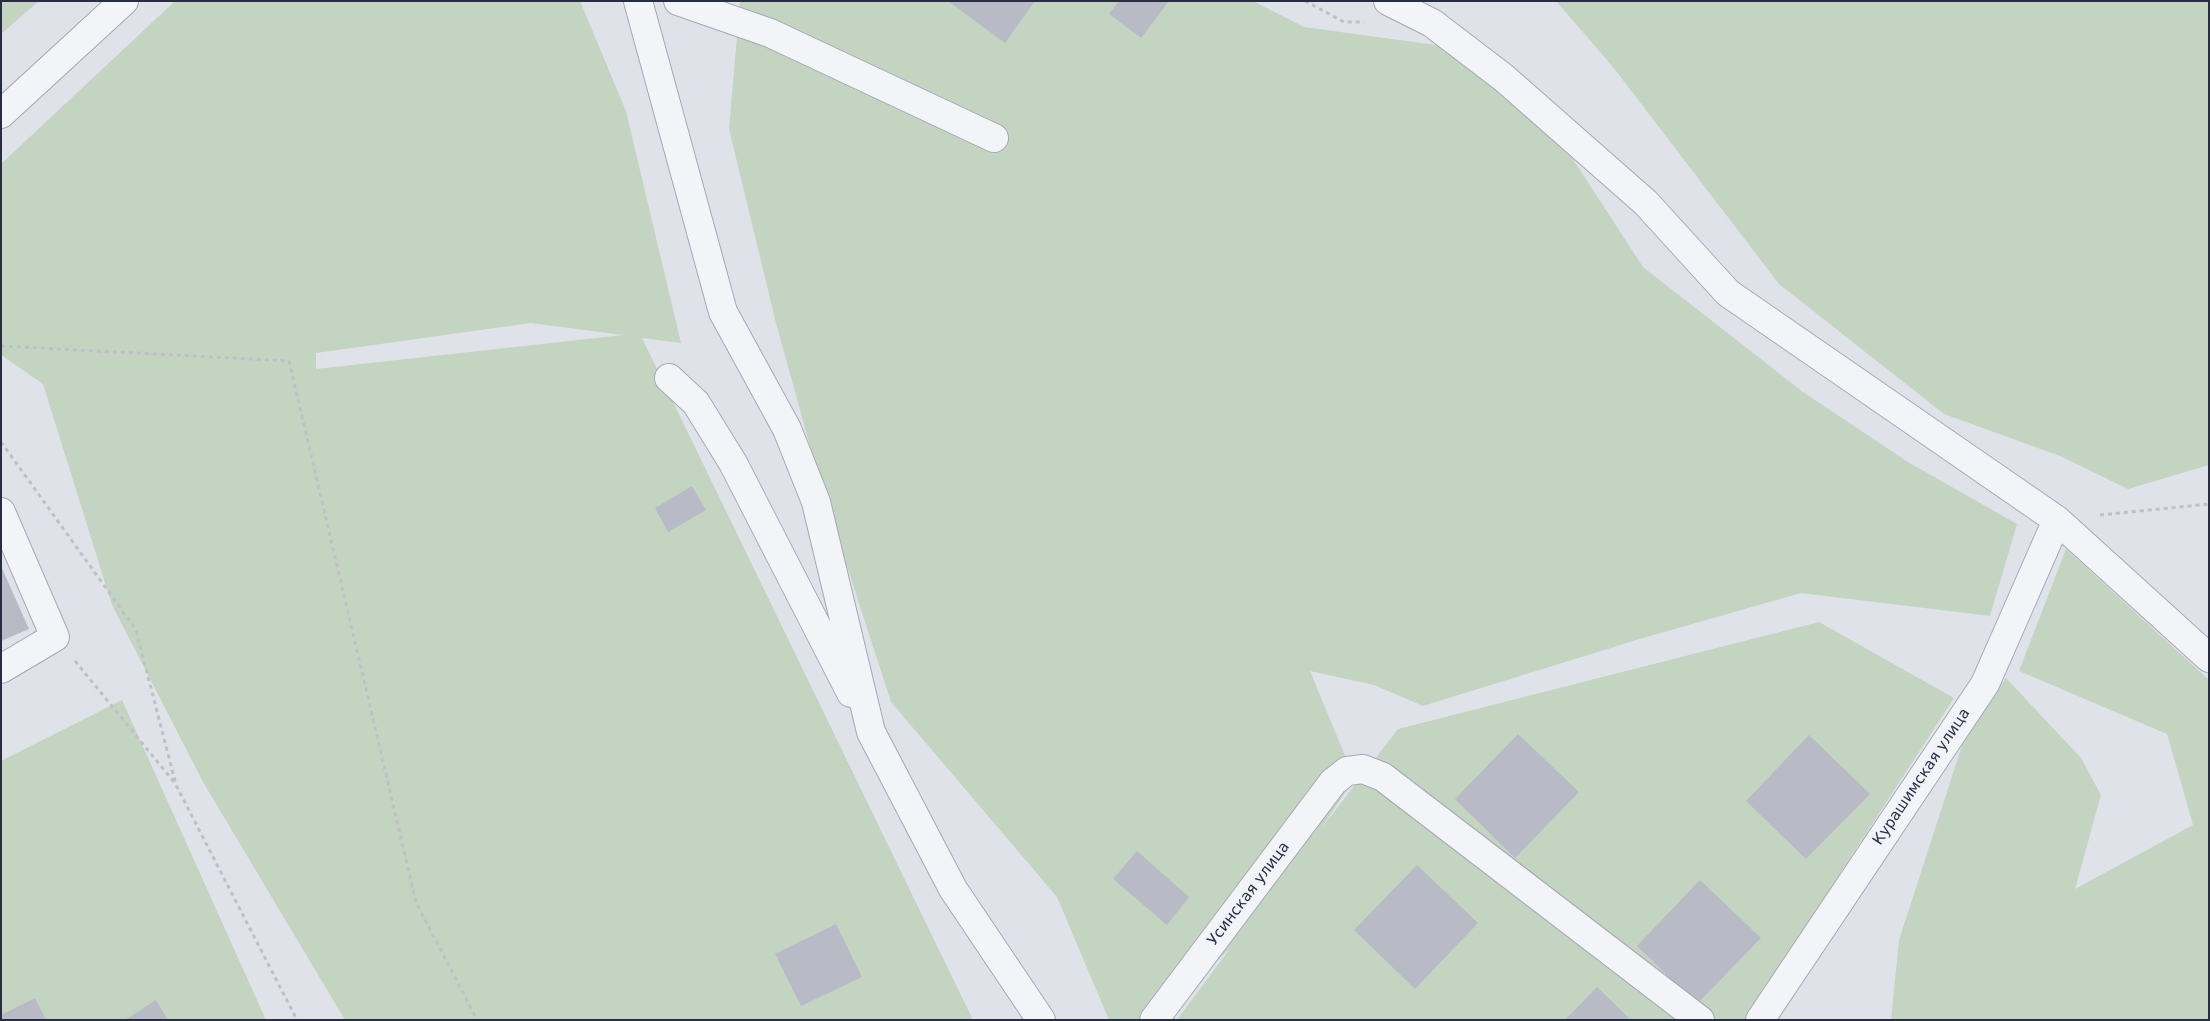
<!DOCTYPE html>
<meta charset="utf-8">
<style>
body{margin:0}
#map{position:relative;width:2210px;height:1021px;overflow:hidden;background:#e0e2ea;font-family:"DejaVu Sans",sans-serif}
canvas{display:block}
.frame{position:absolute;inset:0;border:2px solid #292d41;pointer-events:none}
</style>
<div id="map">
<canvas width="2210" height="1021"></canvas>
<div class="frame"></div>
</div>
<script>
const c = document.querySelector('canvas').getContext('2d');
c.lineJoin = 'round';
function fill(path, color) { c.fillStyle = color; c.fill(path, 'evenodd'); }
const toPath = rows => new Path2D(rows.map(r => 'M' + r).join(''));
function trace(path, color, width, dash) { c.strokeStyle = color; c.lineWidth = width; c.lineCap = dash ? 'butt' : 'round'; c.setLineDash(dash || []); c.stroke(path); }
function write(font, color, halo, rows, align = 'center') {
  c.font = font + ' "DejaVu Sans",sans-serif'; c.lineWidth = 4; c.setLineDash([]); c.textBaseline = 'middle'; c.strokeStyle = halo; c.fillStyle = color; for (const [text, x, y, turn = 0] of rows) {
    c.save(); c.translate(x, y); c.rotate((+turn || 0) * Math.PI / 180); c.textAlign = isNaN(turn) ? turn : align; if (halo) c.strokeText(text, 0, 0); c.fillText(text, 0, 0); c.restore();
  }
}
fill(toPath([
 [1,1,39,1,1,34],
 [175,1,580,1,626,111,681,343,642,338,973,1020,345,1020,203,782,112,605,43,384,1,355,1,164],
 [531,323,623,335,316,369,316,353],
 [740,1,1253,1,1304,27,1487,52,1534,99,1643,267,1803,392,1908,462,2017,524,1990,616,1801,593,1643,638,1423,706,1374,685,1310,671,1351,770,1347,790,1320,830,1398,729,1819,622,1954,698,1745,1020,1177,1020,1231,947,1189,989,1154,1020,1109,1020,1057,897,891,702,821,486,776,323,729,129],
 [1556,1,2209,1,2209,465,2128,489,2060,456,1944,414,1779,284,1613,67],
 [2066,549,2209,680,2209,1020,1891,1020,1899,940,1967,730,2006,678,2081,758,2101,795,2075,889,2193,825,2167,734,2019,671],
 [122,700,266,1020,1,1020,1,761]
]), '#c3d4c1');
fill(toPath([
 [948,1,1035,1,1005,43],
 [1119,1,1169,1,1141,38,1109,14],
 [692,486,706,510,668,532,655,508],
 [1,566,29,629,1,641],
 [1518,734,1579,792,1515,858,1455,799],
 [1809,735,1870,794,1806,859,1746,801],
 [1137,851,1189,897,1167,925,1113,879],
 [1417,865,1478,923,1415,989,1354,930],
 [1700,880,1761,938,1697,1004,1637,946],
 [836,924,862,977,801,1006,775,954],
 [1597,987,1631,1020,1565,1020],
 [35,998,46,1020,1,1020,1,1015],
 [156,1000,168,1020,125,1020]
]), '#b8bbc6');
const minor = toPath([
 [638,1,723,312,787,429,816,502,871,732,953,889,1041,1020],
 [678,1,770,33,994,138],
 [1388,1,1432,23,1504,78,1646,203,1728,293,2057,520,2209,658],
 [1,114,124,1],
 [669,378,696,403,733,463,851,693],
 [1,512,55,637,1,669],
 [1154,1020,1333,782,1347,771,1363,769,1383,777,1700,1020],
 [1760,1020,1985,684,2057,520]
]);
trace(minor, '#a5a8b4', 30);
trace(toPath([
 [1305,1,1344,22,1364,22],
 [1,346,289,361,416,902,477,1020],
 [1,442,136,630,176,785,297,1020],
 [2100,515,2209,504],
 [75,661,174,782]
]), '#bec0c8', 3, [4, 4]);
trace(minor, '#f3f4f8', 28);
write('15px', '#292d41', '#f0f2f7', [
 ["Курашимская улица",1922,777,-56],
 ["Усинская улица",1249,894,-53]
]);
</script>
